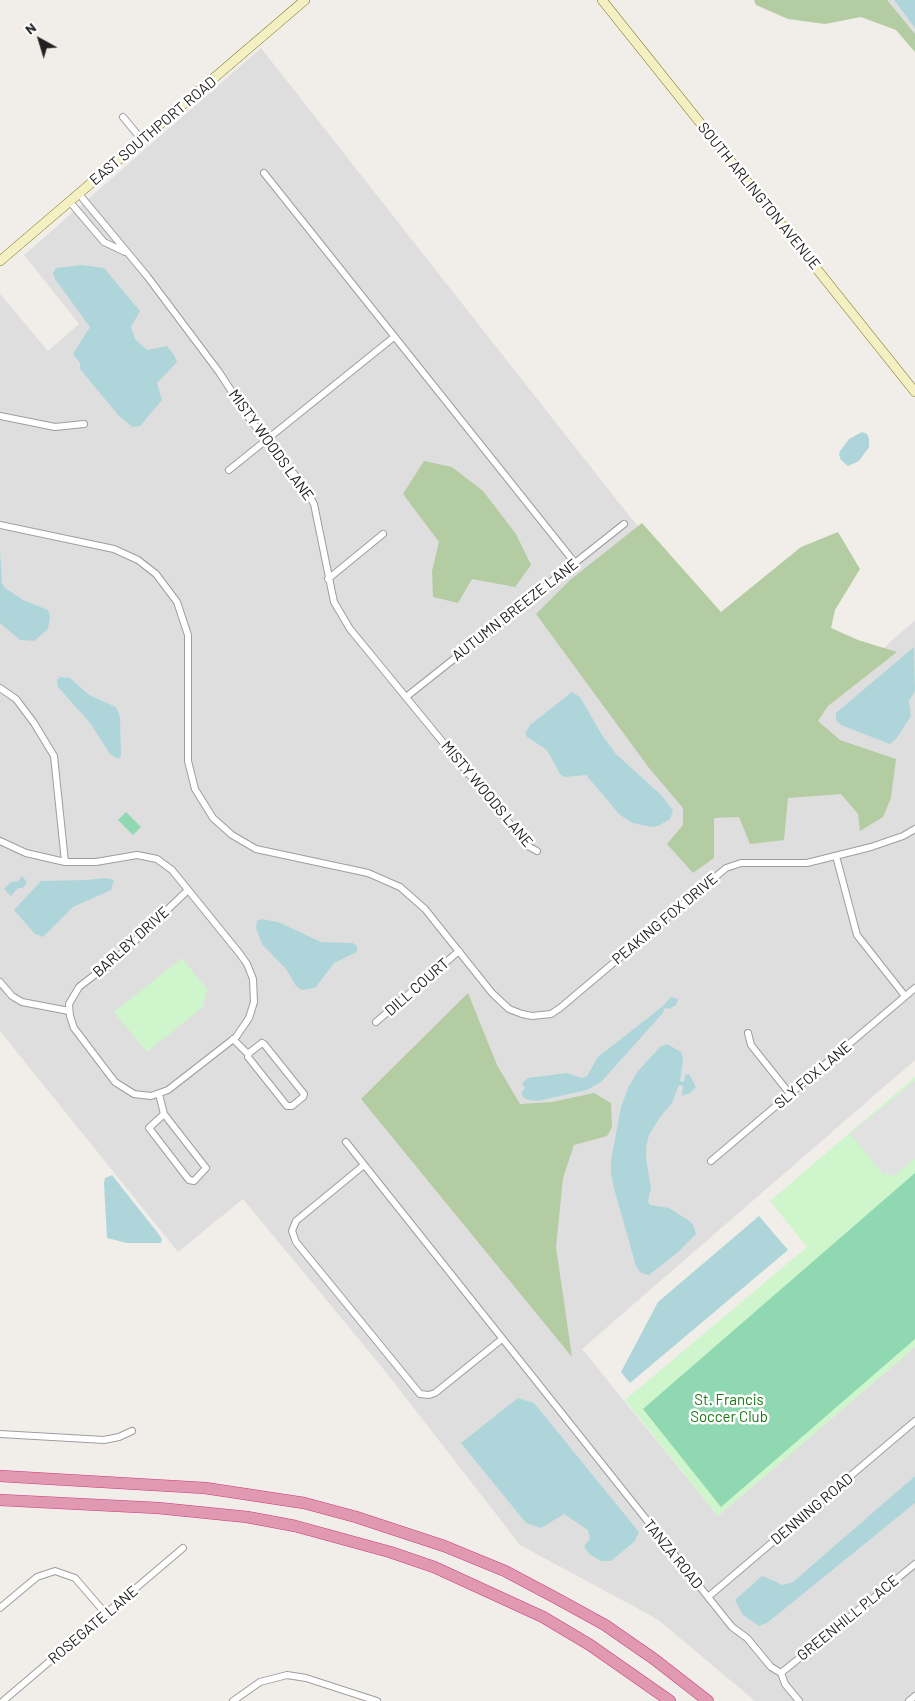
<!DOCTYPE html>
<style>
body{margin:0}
#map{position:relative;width:915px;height:1701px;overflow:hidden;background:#f1ede9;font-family:Barlow,sans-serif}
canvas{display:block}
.north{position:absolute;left:15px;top:15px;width:50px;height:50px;-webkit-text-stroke:4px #fff;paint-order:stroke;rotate:321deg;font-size:14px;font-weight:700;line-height:20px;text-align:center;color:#212121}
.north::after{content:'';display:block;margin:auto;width:18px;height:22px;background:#212121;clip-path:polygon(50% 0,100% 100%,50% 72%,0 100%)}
</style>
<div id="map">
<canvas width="915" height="1701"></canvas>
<div class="north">N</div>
</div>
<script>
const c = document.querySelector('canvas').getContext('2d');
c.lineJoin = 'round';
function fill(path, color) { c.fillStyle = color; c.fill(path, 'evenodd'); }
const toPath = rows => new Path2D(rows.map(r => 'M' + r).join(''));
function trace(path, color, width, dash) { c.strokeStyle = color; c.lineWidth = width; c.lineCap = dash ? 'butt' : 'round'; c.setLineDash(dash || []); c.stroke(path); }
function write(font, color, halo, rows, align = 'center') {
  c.font = font + ' Barlow,sans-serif'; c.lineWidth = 5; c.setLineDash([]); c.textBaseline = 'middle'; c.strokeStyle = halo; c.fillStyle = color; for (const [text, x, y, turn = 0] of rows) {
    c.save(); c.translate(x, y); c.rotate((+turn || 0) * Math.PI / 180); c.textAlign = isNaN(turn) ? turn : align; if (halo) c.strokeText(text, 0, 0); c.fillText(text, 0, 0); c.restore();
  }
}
fill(toPath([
 [872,0,915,0,915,45],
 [261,48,623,508,801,722,915,620,915,1060,582,1349,718,1516,915,1347,915,1701,755,1701,657,1619,520,1545,385,1371,243,1199,178,1252,0,1031,0,294,48,351,79,324,24,255]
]), '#dfdedf');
fill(toPath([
 [754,0,887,0,915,34,915,52,896,30,861,17,825,24,788,19,756,5],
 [424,461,452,467,483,491,516,534,531,565,515,587,472,579,458,603,433,597,432,571,439,542,403,494],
 [642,523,721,612,801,547,838,532,860,569,835,610,831,628,858,640,897,652,828,706,818,721,840,740,896,759,891,798,883,817,860,831,858,814,841,794,788,798,784,840,750,844,739,817,714,818,714,858,693,873,667,844,683,825,683,808,649,768,536,614,570,580],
 [468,993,497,1065,520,1104,552,1102,594,1093,611,1103,612,1127,607,1136,574,1145,563,1178,556,1247,572,1357,361,1099]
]), '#b4cca2');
fill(toPath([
 [182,958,207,989,203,1007,147,1052,114,1012],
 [915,1077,915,1347,718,1516,625,1400,807,1247,770,1201]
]), '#cef5cb');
fill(toPath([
 [126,812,141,827,133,835,118,820],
 [915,1173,915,1339,721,1507,643,1409]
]), '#8fd8b1');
fill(toPath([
 [915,1081,915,1159,892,1177,888,1172,884,1175,850,1134]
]), '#e1e1e1');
fill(toPath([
 [894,0,915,0,915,28],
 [82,265,104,268,140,311,131,327,135,339,147,350,167,346,174,355,177,362,157,383,162,400,140,426,132,427,119,416,80,369,80,363,73,354,90,327,55,279,53,273,56,268],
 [862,432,867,434,869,439,869,447,859,461,848,466,841,460,839,455,840,451,849,439],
 [0,550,2,583,5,588,23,600,48,610,50,616,48,629,34,641,20,640,0,623],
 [914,647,915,691,909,701,911,716,896,739,890,744,841,725,836,720,836,713],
 [60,677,70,678,89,695,116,707,120,717,121,756,118,759,110,754,90,723,58,687,57,680],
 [572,692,580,697,602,735,616,754,661,795,673,810,670,819,658,826,651,827,633,823,620,815,586,775,564,777,560,774,547,750,527,737,525,733,530,725],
 [22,876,27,882,23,888,18,888,11,896,4,889,11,882,18,881],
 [107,878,114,880,111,890,73,907,43,937,35,934,14,910,41,881,85,880],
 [262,919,278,922,321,942,353,943,357,946,357,952,334,963,315,988,302,990,296,986,286,969,262,944,256,928,257,921],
 [671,997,678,999,676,1005,669,1009,665,1008,662,1014,601,1082,587,1090,556,1097,538,1101,529,1100,524,1098,521,1093,525,1088,522,1083,528,1078,567,1073,582,1078,587,1076,598,1057,663,1006],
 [667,1044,681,1052,683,1060,680,1081,684,1082,685,1075,689,1074,696,1087,690,1093,682,1096,683,1086,679,1085,672,1103,660,1117,649,1135,646,1147,646,1159,651,1188,648,1201,650,1205,669,1208,688,1220,693,1224,696,1234,677,1253,649,1275,641,1273,636,1266,615,1192,611,1174,611,1160,621,1107,628,1088,638,1071,660,1047],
 [112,1175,157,1232,162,1239,161,1243,127,1243,107,1238,104,1183,105,1178],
 [759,1216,788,1250,630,1383,621,1372,658,1302],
 [518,1398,534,1403,639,1532,635,1541,611,1561,601,1561,589,1554,584,1546,590,1539,588,1530,564,1514,541,1528,526,1523,461,1443],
 [915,1476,915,1503,767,1623,759,1626,743,1615,735,1600,762,1576,783,1585,793,1582]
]), '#aed6da');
const street = toPath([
 [123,117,142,140],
 [264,173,575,563],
 [79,194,147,276,219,372,249,418,302,484,314,504,334,602,350,629,528,846,537,851],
 [70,202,104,242,125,252],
 [0,416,55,427,84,424],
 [229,470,394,337],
 [0,525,114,549,138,560,156,574,177,602,188,635,188,761,195,789,213,818,232,835,256,849,368,873,400,887,425,909,492,993,509,1009,522,1014,532,1016,551,1014,560,1008,726,868,741,863,807,863,871,847,903,836,915,829],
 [328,579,383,534],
 [0,688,16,699,34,723,54,756,65,862],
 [406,697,624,524],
 [0,841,26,853,65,862,96,862,137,855,157,859,172,870,240,954,247,964,253,979,254,1002,249,1018,236,1037,168,1090,151,1096,134,1094,115,1082,74,1028,70,1016,69,1004,79,987,120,955,188,890],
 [836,856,857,935,905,996],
 [0,982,12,996,22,1002,69,1011],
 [376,1022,459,951],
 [748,1033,751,1045,790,1094],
 [233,1039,248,1054],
 [262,1043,264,1044,304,1094,303,1097,292,1106,287,1106,248,1057,249,1053,262,1043],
 [159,1094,164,1114],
 [164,1114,206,1168,194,1181,189,1180,149,1128,164,1114],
 [346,1142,708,1597,732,1627,747,1638,771,1667,781,1673,785,1684,799,1701],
 [711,1161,915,988],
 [364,1165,296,1221,292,1231,296,1242,420,1394,429,1395,435,1393,502,1339],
 [0,1434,104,1440,119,1437,132,1431],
 [708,1597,915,1421],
 [0,1608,37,1577,55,1571,75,1578,106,1614],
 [781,1673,915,1564],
 [3,1701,183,1548],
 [233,1701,260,1682,287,1675,306,1678,377,1701],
 [909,1701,915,1696]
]);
const secondary = toPath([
 [602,0,915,392],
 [0,261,305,0]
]);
const highway = toPath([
 [0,1476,205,1488,304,1503,356,1517,444,1546,505,1571,554,1597,605,1625,654,1659,708,1701],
 [0,1500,158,1508,247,1517,295,1526,390,1552,434,1567,543,1617,590,1645,670,1701]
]);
trace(street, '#9e9e9e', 8);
trace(secondary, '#716e0f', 10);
trace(highway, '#cc3980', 12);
trace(street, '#fff', 6);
trace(secondary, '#f5f0c3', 9);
trace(highway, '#e099b0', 11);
write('15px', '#212121', '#fff', [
 ["EAST SOUTHPORT ROAD",153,131,-40],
 ["SOUTH ARLINGTON AVENUE",759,196,51],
 ["MISTY WOODS LANE",271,445,54],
 ["AUTUMN BREEZE LANE",515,610,-38],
 ["MISTY WOODS LANE",487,794,50],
 ["PEAKING FOX DRIVE",665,919,-40],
 ["BARLBY DRIVE",131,942,-42],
 ["DILL COURT",417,987,-41],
 ["SLY FOX LANE",813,1075,-40],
 ["DENNING ROAD",812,1509,-40],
 ["TANZA ROAD",673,1554,51],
 ["GREENHILL PLACE",848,1618,-39],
 ["ROSEGATE LANE",93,1625,-40]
]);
write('15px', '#1c7816', '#fff', [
 ["St. Francis",729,1400],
 ["Soccer Club",729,1417]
]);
</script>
